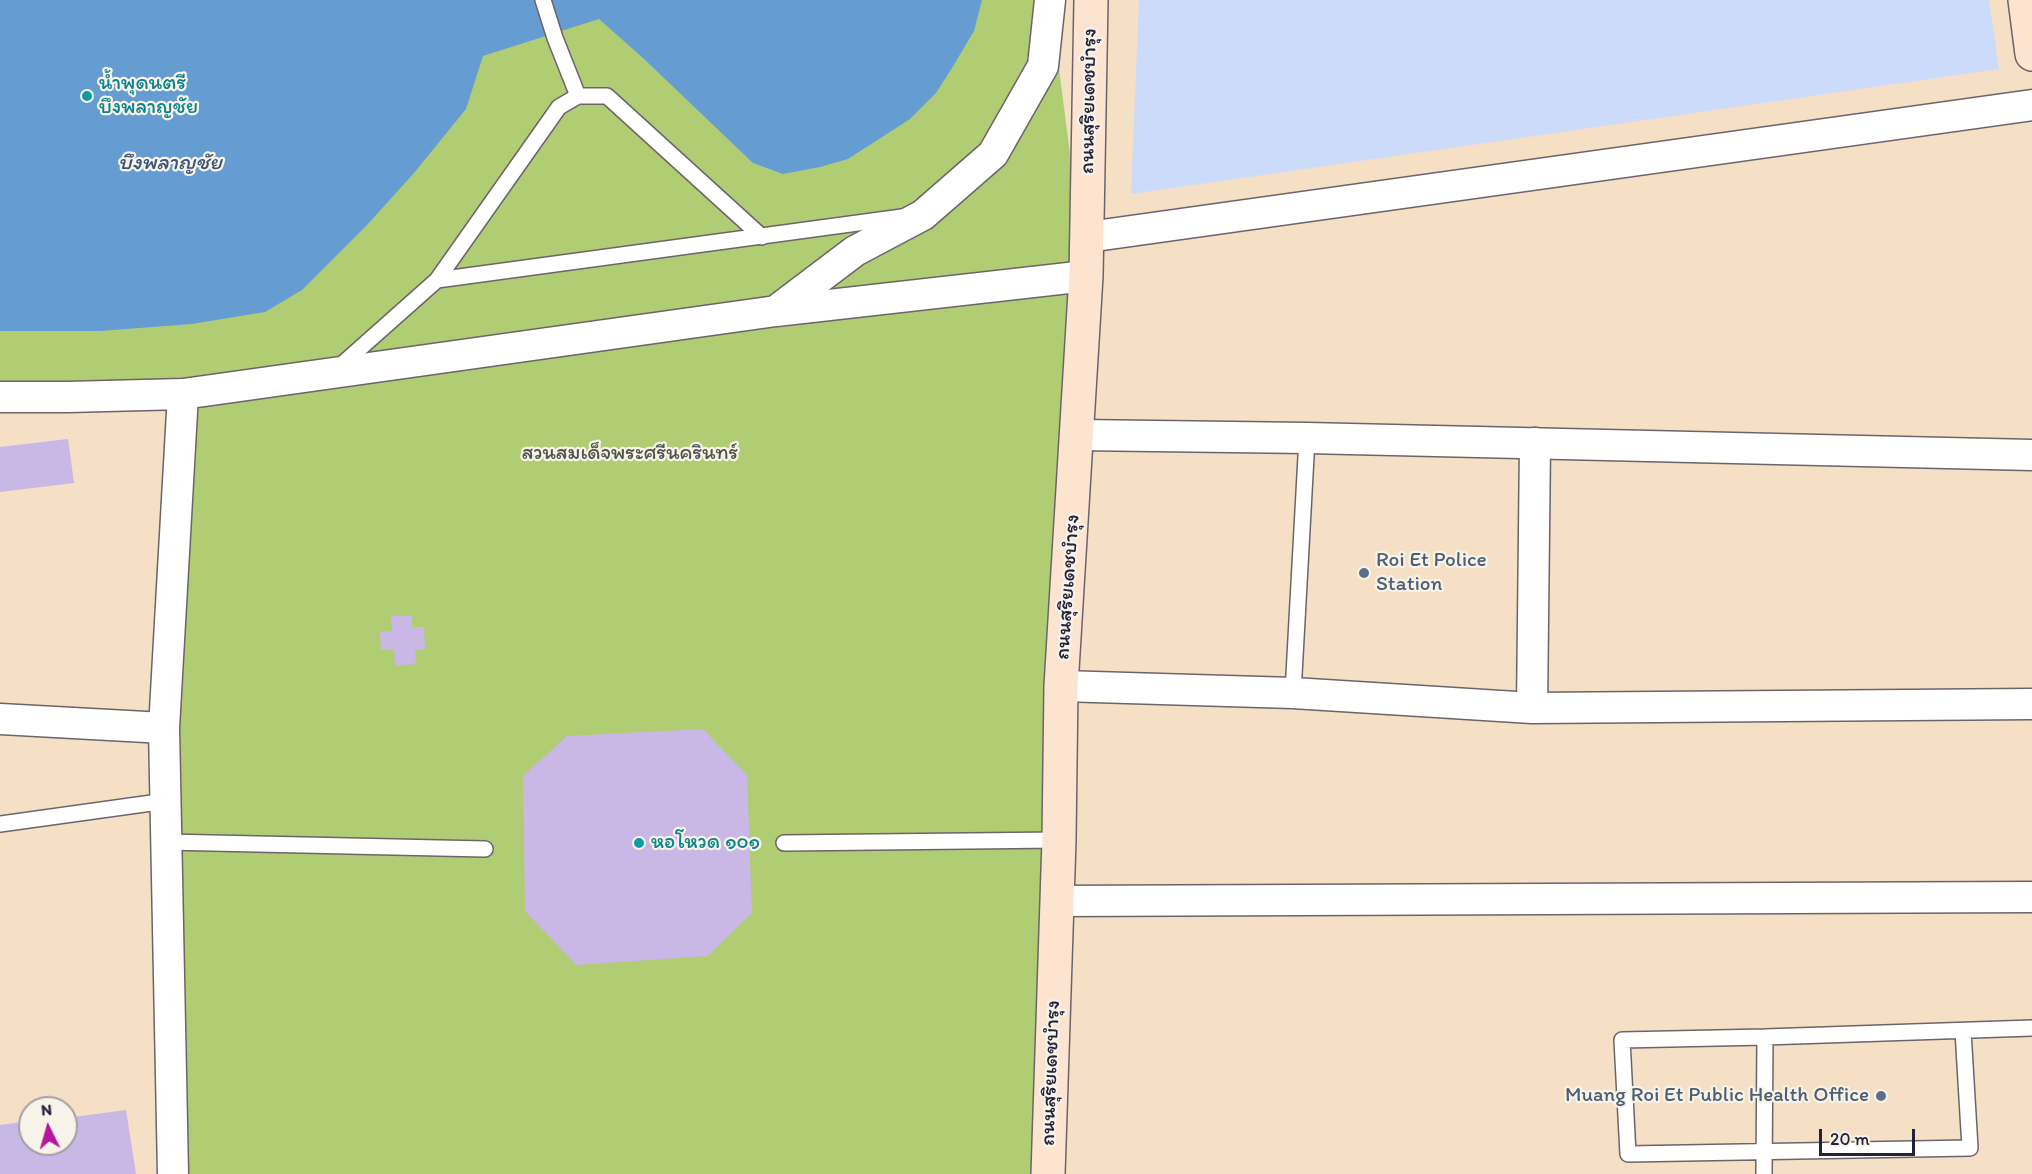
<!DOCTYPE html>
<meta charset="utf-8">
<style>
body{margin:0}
#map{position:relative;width:2032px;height:1174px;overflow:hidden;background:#f5dfc5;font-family:Itim,sans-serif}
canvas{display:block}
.north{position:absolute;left:18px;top:1096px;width:60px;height:60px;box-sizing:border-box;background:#f7f3e8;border:2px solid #a29fa3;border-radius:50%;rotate:355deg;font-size:16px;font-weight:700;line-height:24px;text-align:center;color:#22223b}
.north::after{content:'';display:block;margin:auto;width:21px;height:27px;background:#b5179e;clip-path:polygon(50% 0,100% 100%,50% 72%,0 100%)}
.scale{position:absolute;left:1819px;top:1129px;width:96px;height:27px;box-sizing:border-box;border:3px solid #22223b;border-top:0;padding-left:8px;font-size:18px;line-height:21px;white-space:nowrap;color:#22223b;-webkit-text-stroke:4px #f7f3e8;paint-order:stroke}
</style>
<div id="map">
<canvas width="2032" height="1174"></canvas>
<div class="north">N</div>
<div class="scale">20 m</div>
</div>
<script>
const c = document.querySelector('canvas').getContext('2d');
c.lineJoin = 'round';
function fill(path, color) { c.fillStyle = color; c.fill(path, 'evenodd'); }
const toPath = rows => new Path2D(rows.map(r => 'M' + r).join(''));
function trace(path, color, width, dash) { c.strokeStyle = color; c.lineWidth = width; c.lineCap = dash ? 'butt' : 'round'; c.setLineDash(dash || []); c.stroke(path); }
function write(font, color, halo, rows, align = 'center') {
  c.font = font + ' Itim,"Playpen Sans Thai",sans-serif'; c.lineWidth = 4.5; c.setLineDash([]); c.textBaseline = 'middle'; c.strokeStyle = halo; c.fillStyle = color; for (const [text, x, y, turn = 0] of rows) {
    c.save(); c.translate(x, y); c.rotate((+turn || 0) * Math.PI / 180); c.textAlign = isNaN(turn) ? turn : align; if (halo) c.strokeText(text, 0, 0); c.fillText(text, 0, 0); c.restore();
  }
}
fill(toPath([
 [1139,0,1989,0,1999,69,1131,194]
]), '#ccdbf9');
fill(toPath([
 [0,0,1050,0,1086,276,1049,1174,175,1174,183,395,0,397]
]), '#b0cd74');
fill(toPath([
 [0,0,982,0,974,31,952,68,936,93,910,119,848,159,820,167,783,174,753,163,643,58,599,19,483,56,466,109,414,173,367,225,302,290,265,312,192,324,100,331,0,331]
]), '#659dd3');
fill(toPath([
 [68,439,74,483,0,492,0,447],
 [391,616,412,616,412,627,424,627,425,650,415,650,416,664,395,666,394,650,381,650,380,632,392,631],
 [703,729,747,775,752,913,708,956,576,965,525,911,523,776,567,736],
 [126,1110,136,1174,0,1174,0,1125,30,1121,30,1144,66,1144,66,1118]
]), '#c9b7e5');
const lane = toPath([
 [543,0,555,38,578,96],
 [437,280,559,107,578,96,607,96,762,237],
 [339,367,437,280,902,217],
 [1293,693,1307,438],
 [0,824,166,801],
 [166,842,485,849],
 [784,843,1059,840],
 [1765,1037,1622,1040,1628,1154,1970,1148,1963,1031],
 [1764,1174,1765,1037,2032,1028]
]);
const street = toPath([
 [1088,237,2032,105],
 [777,310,855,251,923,215,993,154,1043,66,1050,0],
 [0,397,68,397,183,394,776,311,1086,276],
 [1078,435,1307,438,2032,455],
 [1061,686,1293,693,1532,708,2032,704],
 [1532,708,1535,443],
 [0,719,164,728],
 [1057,901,2032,897],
 [173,1174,164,728,183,394]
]);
const secondary = toPath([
 [2025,0,2032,54],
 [1048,1174,1059,840,1061,686,1086,276,1091,0]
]);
trace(lane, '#6c646b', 18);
trace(street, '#6c646b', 33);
trace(secondary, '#6c646b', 36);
trace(lane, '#fff', 15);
trace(street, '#fff', 30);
trace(secondary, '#fde4d0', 33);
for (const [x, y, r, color] of [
 [87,96,6,"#0f9aa8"],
 [1364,573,6,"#5c6f8a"],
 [639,843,6,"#0f9aa8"],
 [1881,1096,6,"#5c6f8a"]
]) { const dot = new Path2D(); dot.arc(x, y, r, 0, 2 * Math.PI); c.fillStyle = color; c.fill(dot); trace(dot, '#f7f3e8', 2); }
write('21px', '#0d838f', '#f7f3e8', [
 ["น้ำพุดนตรี",99,84],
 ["บึงพลาญชัย",99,108],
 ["หอโหวด ๑๐๑",651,843]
], 'left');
write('21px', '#22223b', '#f7f3e8', [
 ["ถนนสุริยเดชบำรุง",1089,101,-89],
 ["ถนนสุริยเดชบำรุง",1068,587,-86],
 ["ถนนสุริยเดชบำรุง",1051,1073,-88]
]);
write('21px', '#4d554c', '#f7f3e8', [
 ["สวนสมเด็จพระศรีนครินทร์",630,454]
]);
write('21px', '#4e5e75', '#f7f3e8', [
 ["Roi Et Police",1376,561],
 ["Station",1376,585],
 ["Muang Roi Et Public Health Office",1869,1096,"right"]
], 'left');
write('italic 22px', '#3d5378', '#f7f3e8', [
 ["บึงพลาญชัย",170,163]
]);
</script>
